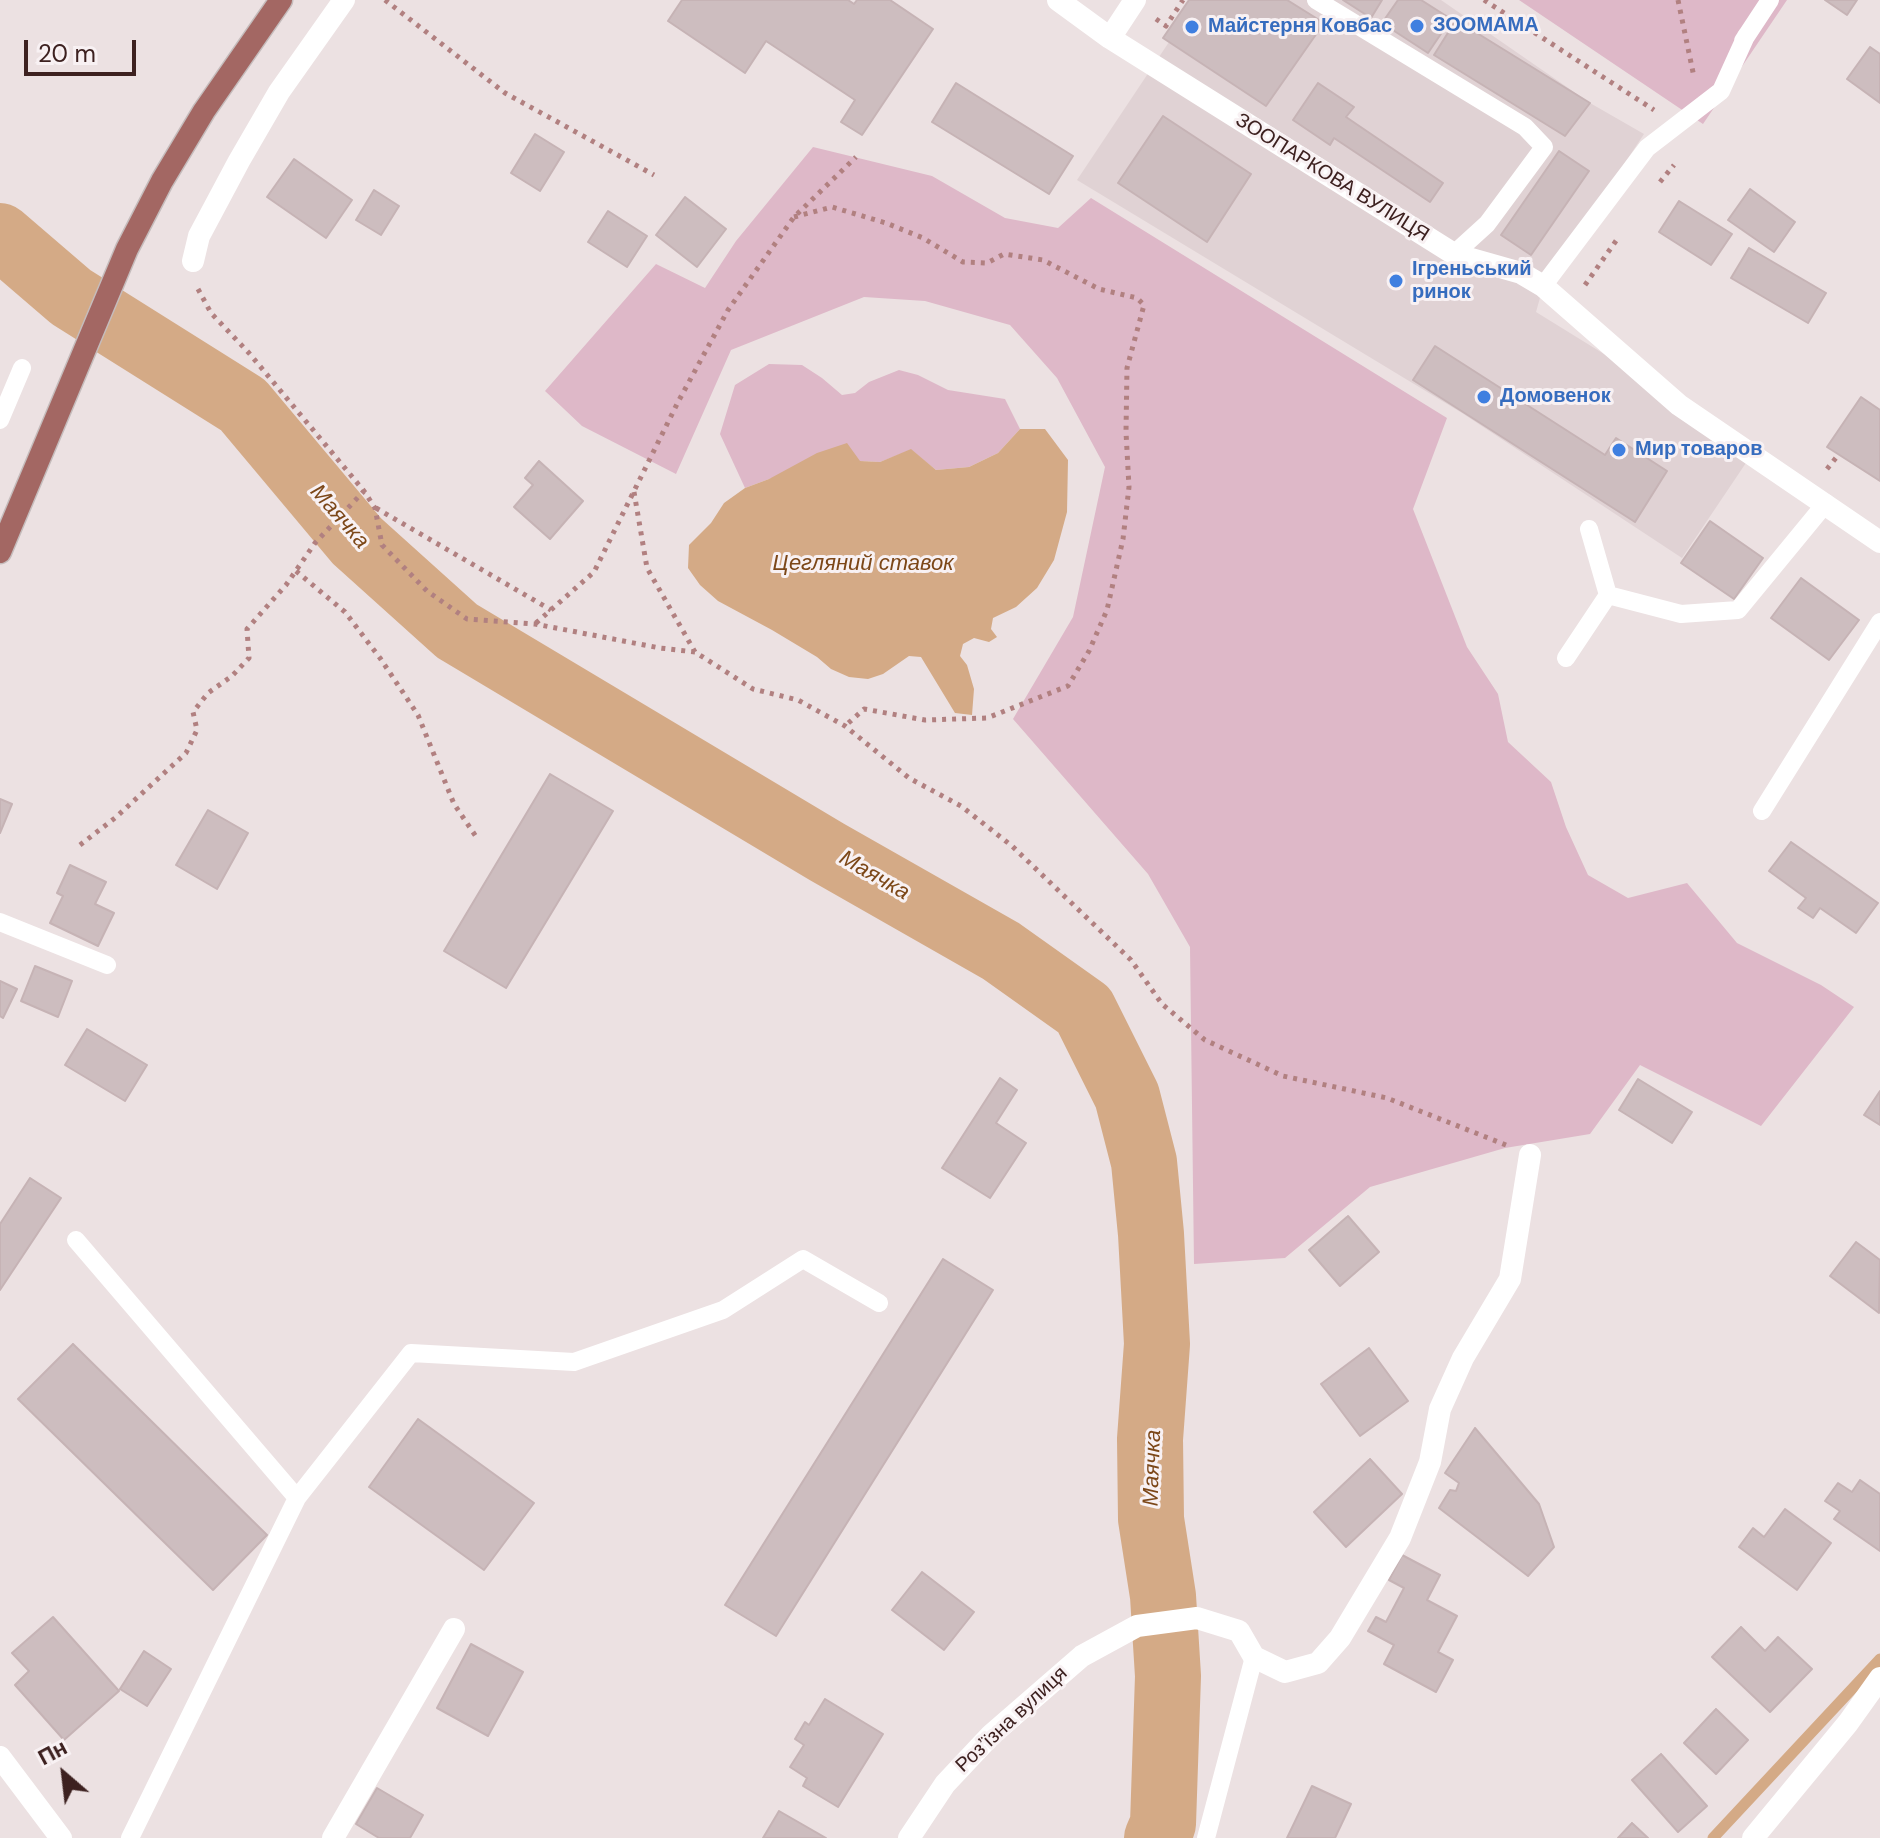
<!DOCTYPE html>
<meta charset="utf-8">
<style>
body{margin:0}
#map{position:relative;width:1880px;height:1838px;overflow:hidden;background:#ece1e2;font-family:"DM Sans",sans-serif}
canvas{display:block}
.north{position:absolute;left:24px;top:1734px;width:80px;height:80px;-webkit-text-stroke:6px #f8f1f3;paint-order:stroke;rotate:332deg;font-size:22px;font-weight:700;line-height:32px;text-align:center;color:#3d2120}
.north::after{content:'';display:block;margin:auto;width:28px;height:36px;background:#3d2120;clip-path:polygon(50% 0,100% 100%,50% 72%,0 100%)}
.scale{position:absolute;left:24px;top:40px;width:112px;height:36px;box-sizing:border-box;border:4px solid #3d2120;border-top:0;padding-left:10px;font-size:24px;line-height:28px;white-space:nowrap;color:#3d2120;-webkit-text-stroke:6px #f8f1f3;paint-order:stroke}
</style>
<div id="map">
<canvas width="1880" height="1838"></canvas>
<div class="north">Пн</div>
<div class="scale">20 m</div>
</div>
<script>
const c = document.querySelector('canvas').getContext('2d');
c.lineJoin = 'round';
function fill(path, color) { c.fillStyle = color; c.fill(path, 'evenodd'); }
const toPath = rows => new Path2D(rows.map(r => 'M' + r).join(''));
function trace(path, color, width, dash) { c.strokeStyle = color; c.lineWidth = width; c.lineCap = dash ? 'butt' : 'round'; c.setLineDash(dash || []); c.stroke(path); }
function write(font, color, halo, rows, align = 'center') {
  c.font = font + ' "DM Sans",sans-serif'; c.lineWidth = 6; c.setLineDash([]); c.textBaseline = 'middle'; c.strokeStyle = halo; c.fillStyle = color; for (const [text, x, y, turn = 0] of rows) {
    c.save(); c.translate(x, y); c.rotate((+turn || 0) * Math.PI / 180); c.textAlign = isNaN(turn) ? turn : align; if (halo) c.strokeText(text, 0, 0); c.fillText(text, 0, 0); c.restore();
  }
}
fill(toPath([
 [1197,0,1441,0,1590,103,1644,134,1543,287,1536,312,1756,448,1682,558,1462,413,1077,180]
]), '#e0d2d4');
fill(toPath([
 [1519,0,1787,0,1703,124],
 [813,147,932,176,1005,218,1058,228,1091,198,1447,418,1413,509,1467,647,1498,694,1508,742,1551,782,1566,827,1588,875,1628,898,1687,883,1737,943,1821,985,1854,1007,1761,1126,1640,1065,1590,1134,1505,1148,1370,1187,1285,1258,1194,1264,1190,947,1148,874,1013,719,1073,617,1105,467,1057,378,1010,325,925,301,864,297,731,350,676,474,582,426,545,391,656,264,705,288,736,241],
 [769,364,802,365,822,378,842,395,855,393,869,382,899,370,918,375,948,390,1005,399,1020,429,998,453,969,467,936,470,911,450,880,462,860,461,769,479,745,488,720,434,735,385]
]), '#deb8c8');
fill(toPath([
 [1020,429,1045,429,1068,460,1067,512,1054,560,1037,588,1016,607,993,618,991,629,997,637,989,642,974,638,963,644,960,656,967,665,974,689,972,715,955,713,921,657,909,656,883,674,868,679,849,677,831,669,817,657,772,630,718,601,700,585,688,568,689,545,711,523,724,503,745,488,769,479,817,453,847,443,860,461,880,462,911,449,936,470,969,467,998,453]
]), '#d4aa86');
trace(toPath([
 [1713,1838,1880,1659]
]), '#d4aa86', 11);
trace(toPath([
 [0,236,71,297,243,405,357,541,457,631,827,852,1001,951,1084,1010,1127,1096,1144,1162,1151,1234,1157,1344,1150,1439,1151,1519,1163,1596,1168,1676,1163,1824,1157,1838]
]), '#d4aa86', 66);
const building = toPath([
 [682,0,848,0,854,4,857,0,890,0,933,29,862,135,841,122,855,100,766,41,745,73,668,21,682,0],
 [1189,0,1287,0,1324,23,1266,106,1163,38,1189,0],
 [1343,0,1382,0,1371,18,1343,0],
 [1398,0,1421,0,1451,19,1428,53,1382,23,1398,0],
 [1825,0,1857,0,1847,15,1825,0],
 [1456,20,1590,103,1565,136,1434,55,1456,20],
 [1870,47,1880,54,1880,103,1847,79,1870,47],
 [956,83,1073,156,1049,194,932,122,956,83],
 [1318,83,1354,107,1346,117,1443,183,1430,202,1334,138,1330,145,1293,120,1318,83],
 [1163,116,1251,174,1207,242,1118,183,1163,116],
 [535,134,564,152,540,191,511,173,535,134],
 [1559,151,1589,171,1531,255,1501,235,1559,151],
 [294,159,352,200,326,238,267,197,294,159],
 [1750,189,1795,222,1774,252,1728,220,1750,189],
 [374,190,399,206,381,235,356,220,374,190],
 [685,197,726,229,697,267,656,235,685,197],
 [1679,201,1732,234,1711,265,1659,232,1679,201],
 [608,211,647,236,627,267,588,242,608,211],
 [1749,248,1826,293,1808,323,1731,278,1749,248],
 [1435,346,1605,455,1616,438,1667,471,1635,522,1413,380,1435,346],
 [1861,397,1880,410,1880,481,1827,447,1861,397],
 [539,461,583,501,550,539,514,507,533,485,525,478,539,461],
 [1710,521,1763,558,1734,599,1681,563,1710,521],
 [1801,578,1859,620,1829,660,1771,618,1801,578],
 [550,774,613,811,506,988,444,951,550,774],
 [0,799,12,804,0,833,0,799],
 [208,810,248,833,217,889,176,865,208,810],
 [1791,842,1878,903,1856,933,1820,908,1813,918,1798,908,1806,898,1769,871,1791,842],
 [70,865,106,882,95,904,114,913,98,946,50,923,63,896,57,893,70,865],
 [35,966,72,981,58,1017,21,1001,35,966],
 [0,981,17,989,3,1018,0,1016,0,981],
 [87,1029,147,1065,125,1101,65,1065,87,1029],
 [1000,1078,1017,1090,996,1123,1026,1143,990,1198,942,1168,1000,1078],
 [1638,1079,1692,1112,1672,1143,1619,1110,1638,1079],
 [1880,1091,1880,1125,1864,1115,1880,1091],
 [30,1178,61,1198,0,1290,0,1224,30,1178],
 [1348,1216,1379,1252,1340,1286,1309,1250,1348,1216],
 [1856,1242,1880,1260,1879,1313,1830,1276,1856,1242],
 [943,1259,993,1290,776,1636,725,1605,943,1259],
 [73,1344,267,1535,213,1590,18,1399,73,1344],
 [1369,1348,1408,1401,1360,1436,1321,1384,1369,1348],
 [418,1419,534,1503,484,1570,369,1487,418,1419],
 [1475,1428,1539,1504,1554,1547,1528,1576,1439,1508,1450,1490,1456,1491,1459,1483,1445,1473,1475,1428],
 [1370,1459,1402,1494,1346,1547,1314,1512,1370,1459],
 [1860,1480,1880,1494,1880,1551,1834,1519,1840,1511,1825,1501,1838,1483,1852,1492,1860,1480],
 [1785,1509,1831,1543,1797,1590,1739,1547,1753,1528,1764,1537,1785,1509],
 [1402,1555,1440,1575,1427,1600,1457,1616,1438,1652,1453,1660,1436,1692,1384,1664,1394,1645,1368,1631,1376,1617,1386,1622,1404,1588,1389,1580,1402,1555],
 [922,1572,974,1612,944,1650,892,1610,922,1572],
 [53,1617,119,1691,64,1740,15,1685,29,1671,12,1653,53,1617],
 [1741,1627,1765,1651,1778,1637,1812,1669,1770,1712,1712,1657,1741,1627],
 [471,1644,523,1672,488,1736,437,1708,471,1644],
 [144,1651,171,1669,147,1706,120,1689,144,1651],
 [825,1699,883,1734,838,1807,803,1786,807,1778,790,1767,804,1745,795,1739,805,1722,809,1725,825,1699],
 [1716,1709,1748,1740,1716,1774,1684,1743,1716,1709],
 [1661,1754,1707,1806,1678,1832,1632,1780,1661,1754],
 [1312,1786,1351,1804,1335,1838,1287,1838,1312,1786],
 [377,1788,423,1815,410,1838,379,1838,356,1824,377,1788],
 [779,1811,826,1838,763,1838,779,1811],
 [1632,1823,1648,1838,1618,1838,1632,1823]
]);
fill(building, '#cdbdbf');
trace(building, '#c6b3b5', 2);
const primary = toPath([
 [0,552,127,249,162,181,204,111,281,0]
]);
trace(primary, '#c5bcbc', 25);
trace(toPath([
 [385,0,505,93,654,175],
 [1484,0,1654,110],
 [1678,0,1694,77],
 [1156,19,1166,26,1183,0],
 [1660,182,1674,165],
 [794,217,832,207,886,223,923,238,963,262,987,263,1004,254,1043,260,1099,289,1137,298,1144,305,1127,368,1126,432,1129,487,1123,539,1107,610,1089,651,1068,686,987,718,925,720,864,709,845,726],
 [1585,285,1618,238],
 [198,289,211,313,249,353,364,491,375,508,382,545,427,591,467,619,535,624,660,648,695,652,753,689,798,700,845,726,909,778,961,806,1012,846,1131,960,1162,1004,1205,1040,1283,1076,1387,1098,1506,1145],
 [1827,469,1839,454],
 [634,492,647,568,695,652],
 [376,508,551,610],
 [296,571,345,612,380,658,418,715,454,804,477,838],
 [536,623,594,572,678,402,728,310,794,217,856,157],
 [80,845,115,818,186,753,197,730,193,712,208,693,232,676,249,658,247,629,286,585,315,543,364,491]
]), '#b18080', 5, [4, 6]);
trace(toPath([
 [1316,0,1525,127,1544,147,1487,224,1454,254],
 [1743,41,1770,0],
 [1543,286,1647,148,1721,91,1746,36],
 [0,420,22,368],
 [1589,529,1608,595,1681,614,1738,610,1826,503],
 [1566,658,1608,595],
 [1762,811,1880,622],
 [0,922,107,965],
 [76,1240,297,1498,130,1838],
 [297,1498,411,1353,574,1362,723,1310,803,1259,879,1303],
 [1206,1838,1254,1657]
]), '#fff', 18);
trace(toPath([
 [1058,0,1110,38,1454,254,1521,273,1543,286,1679,405,1880,542],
 [1110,38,1135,0],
 [193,261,199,236,239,161,279,92,344,0],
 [0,1757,61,1838],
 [333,1838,454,1629],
 [909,1838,945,1784,991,1735,1082,1656,1137,1626,1197,1618,1239,1631,1254,1657,1285,1672,1318,1663,1340,1638,1400,1538,1430,1462,1440,1409,1463,1358,1510,1279,1530,1155],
 [1753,1838,1848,1723,1880,1678]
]), '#fff', 22);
trace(primary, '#a36763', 22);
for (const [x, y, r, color] of [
 [1417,26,8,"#3f7fe0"],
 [1192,27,8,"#3f7fe0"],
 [1396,281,8,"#3f7fe0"],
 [1484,397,8,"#3f7fe0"],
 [1619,450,8,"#3f7fe0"]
]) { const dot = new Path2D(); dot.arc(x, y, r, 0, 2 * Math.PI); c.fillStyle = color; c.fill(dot); trace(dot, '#f8f1f3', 3); }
write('bold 20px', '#366cbe', '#f8f1f3', [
 ["ЗООМАМА",1433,26],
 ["Майстерня Ковбас",1208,27],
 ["Ігреньський",1412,270],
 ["ринок",1412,293],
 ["Домовенок",1500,397],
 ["Мир товаров",1635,450]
], 'left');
write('20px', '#3d2120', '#f8f1f3', [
 ["ЗООПАРКОВА ВУЛИЦЯ",1332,178,32],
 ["Розʼїзна вулиця",1012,1720,-43]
]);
write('italic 22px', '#7c4718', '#f8f1f3', [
 ["Маячка",339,517,49],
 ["Цегляний ставок",863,564],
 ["Маячка",874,876,30],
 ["Маячка",1153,1468,-88]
]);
</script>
